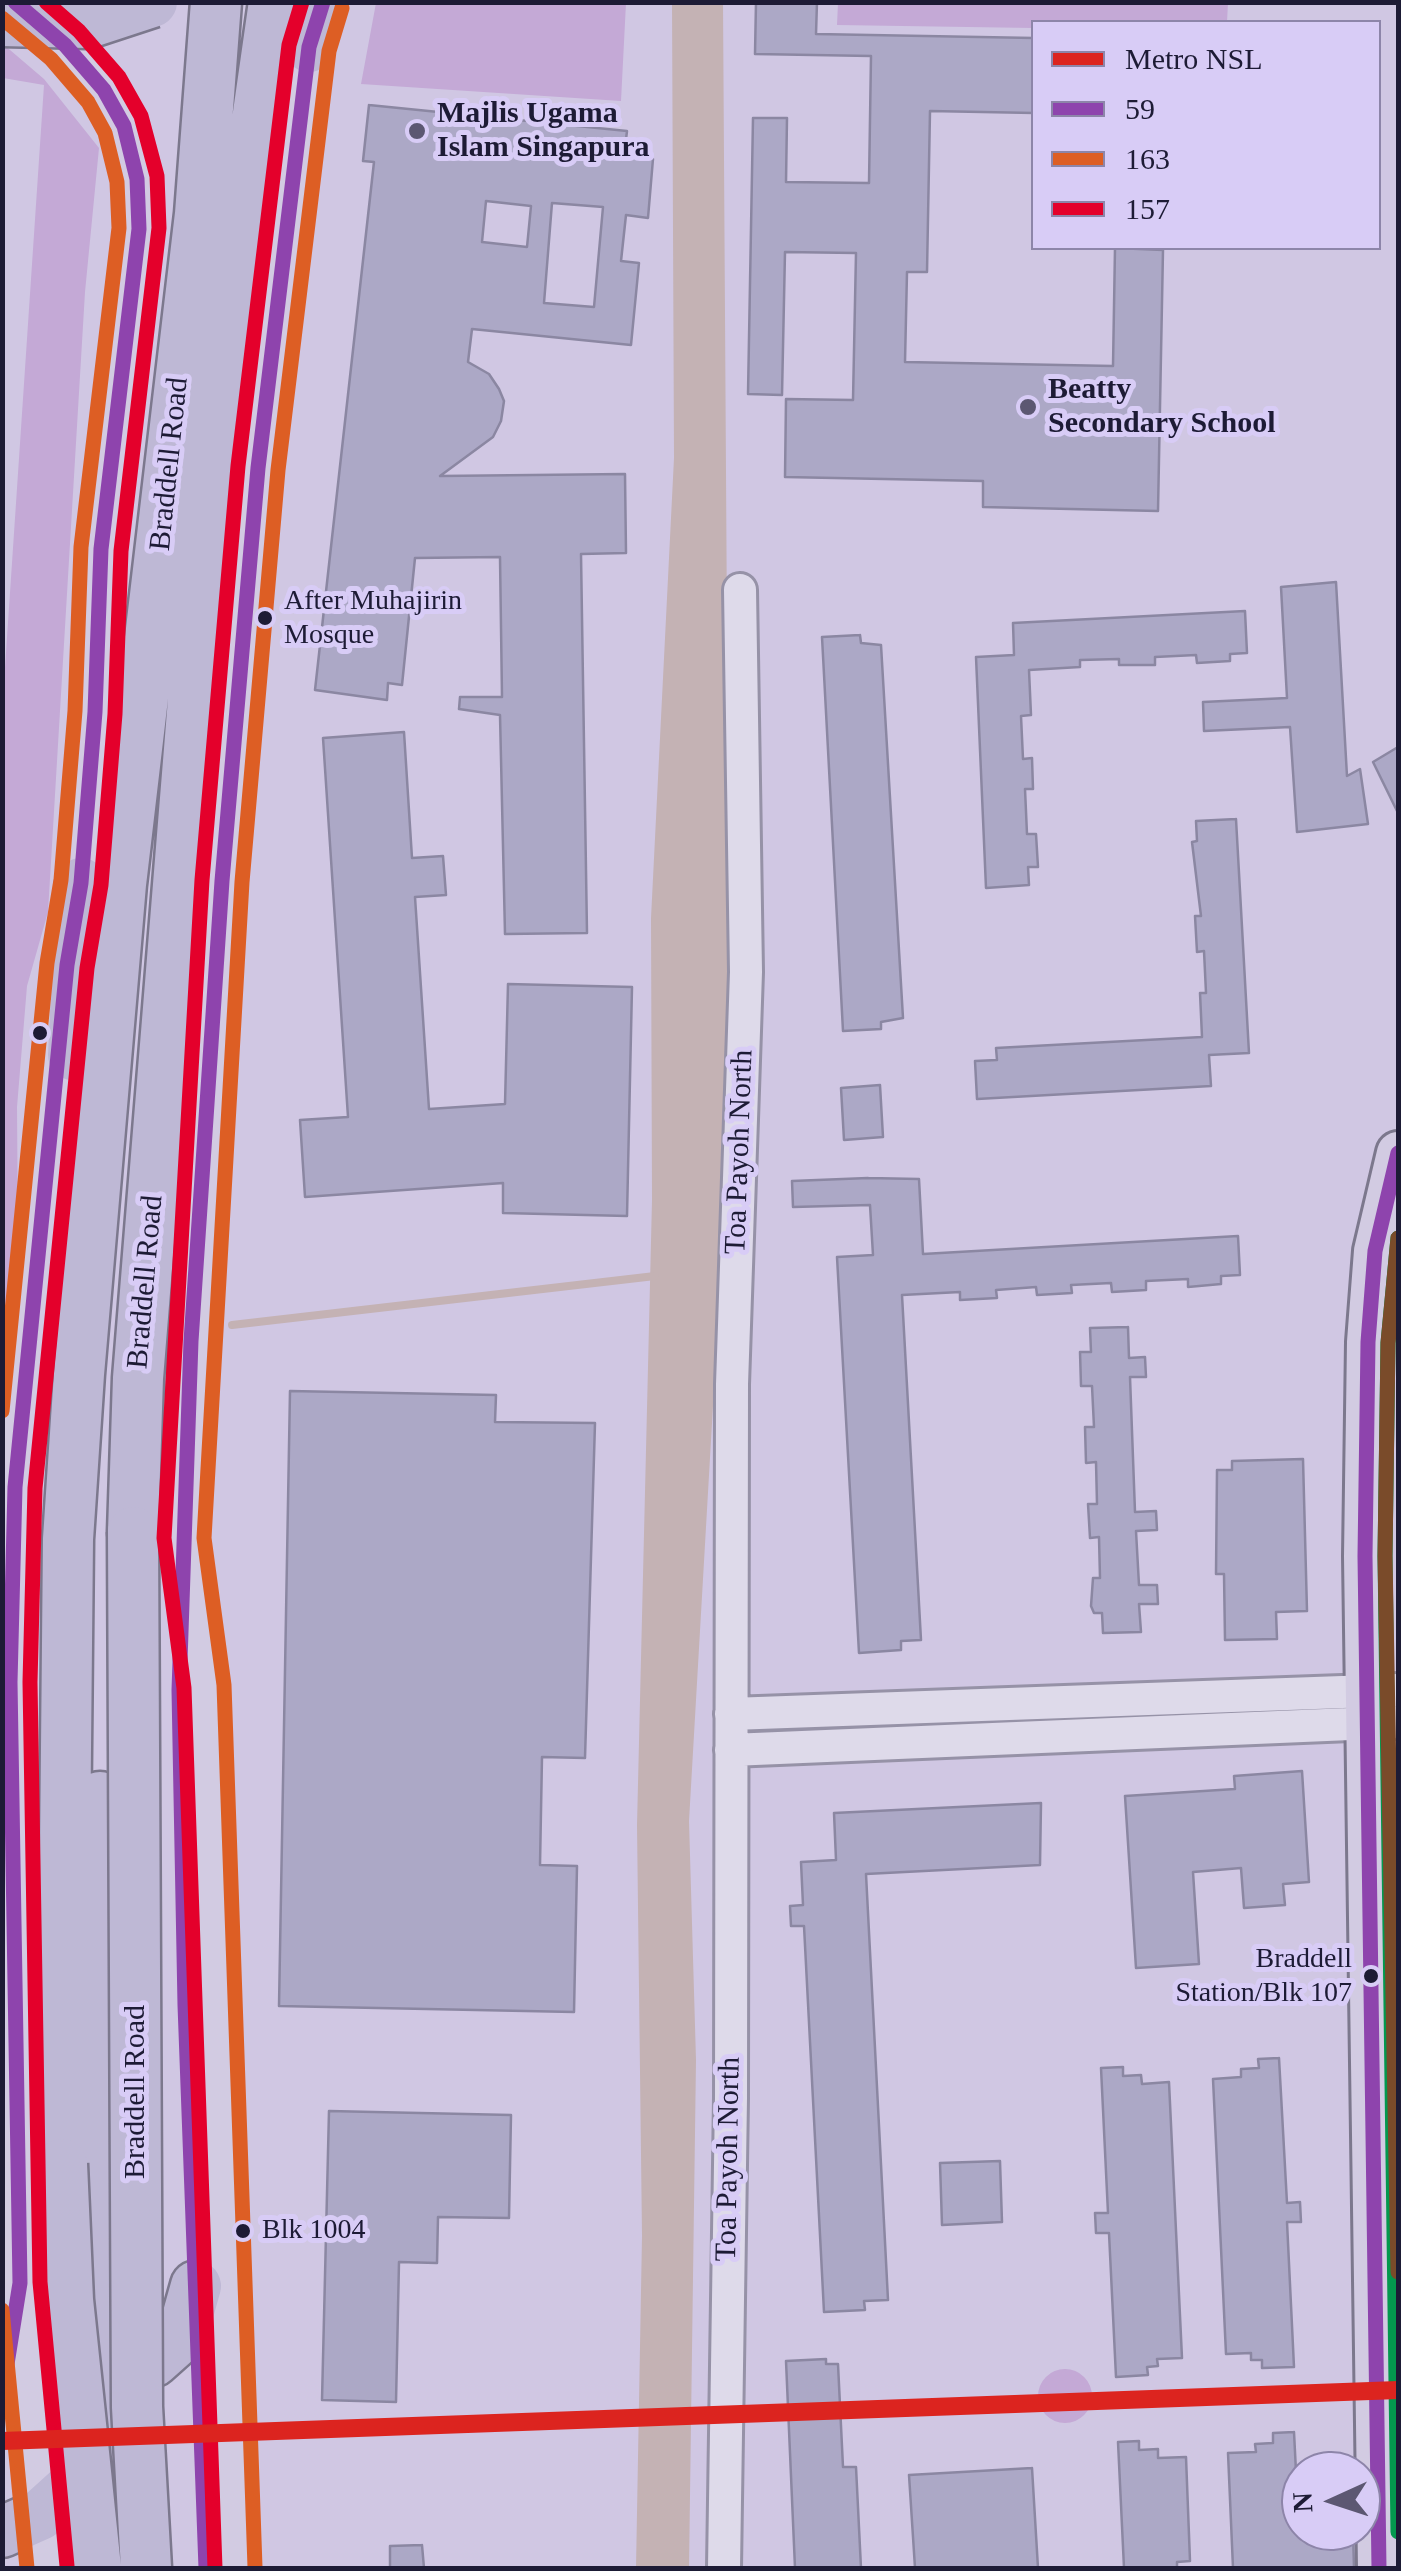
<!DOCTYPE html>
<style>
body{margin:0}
#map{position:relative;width:1401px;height:2571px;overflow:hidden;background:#d0c7e3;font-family:"Times New Roman",serif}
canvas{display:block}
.frame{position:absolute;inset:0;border:5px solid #1d1b35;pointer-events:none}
.legend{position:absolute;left:1031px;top:20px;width:350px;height:230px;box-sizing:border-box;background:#d8ccf6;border:2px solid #8d85a9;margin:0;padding:12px 18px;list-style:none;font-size:30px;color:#1d1b35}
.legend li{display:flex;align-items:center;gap:20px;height:50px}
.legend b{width:50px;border:2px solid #8d85a9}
.north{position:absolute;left:1281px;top:2451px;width:100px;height:100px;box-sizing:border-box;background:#d8ccf6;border:2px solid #8d85a9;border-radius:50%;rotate:267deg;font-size:28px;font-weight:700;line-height:40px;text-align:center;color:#1d1b35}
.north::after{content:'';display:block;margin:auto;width:35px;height:45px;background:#5c5772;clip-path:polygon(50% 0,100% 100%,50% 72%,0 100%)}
</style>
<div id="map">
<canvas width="1401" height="2571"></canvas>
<div class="frame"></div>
<ul class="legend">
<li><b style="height:12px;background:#dc241f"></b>Metro NSL</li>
<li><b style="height:12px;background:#8e44ad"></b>59</li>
<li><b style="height:12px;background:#dd5e24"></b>163</li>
<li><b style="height:12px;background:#e4002b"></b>157</li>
</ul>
<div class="north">N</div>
</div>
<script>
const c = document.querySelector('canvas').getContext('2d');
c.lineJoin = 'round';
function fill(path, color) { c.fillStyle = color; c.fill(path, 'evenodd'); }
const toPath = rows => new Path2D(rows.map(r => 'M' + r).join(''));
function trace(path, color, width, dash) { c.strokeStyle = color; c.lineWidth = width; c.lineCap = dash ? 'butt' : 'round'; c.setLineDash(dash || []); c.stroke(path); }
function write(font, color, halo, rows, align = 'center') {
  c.font = font + ' "Times New Roman",serif'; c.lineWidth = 10; c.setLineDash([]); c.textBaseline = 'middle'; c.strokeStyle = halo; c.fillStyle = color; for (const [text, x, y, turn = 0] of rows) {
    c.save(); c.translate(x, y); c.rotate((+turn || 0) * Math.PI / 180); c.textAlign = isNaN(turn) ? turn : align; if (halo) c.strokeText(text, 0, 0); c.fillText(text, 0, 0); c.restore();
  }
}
fill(toPath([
 [376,3,626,3,621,101,361,84],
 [838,3,1228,3,1227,22,1034,22,1033,28,837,25],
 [3,44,44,79,99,148,85,292,48,912,27,986,17,1107,18,1244,2,1343,2,712,44,85,3,78],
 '1038 2396a27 27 0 1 1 54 0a27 27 0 1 1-54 0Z'
]), '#c4a9d6');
fill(toPath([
 [723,2,729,942,716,1354,689,1821,696,2060,689,2568,636,2568,642,2236,637,1825,652,1200,651,918,674,458,672,3]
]), '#c4b2b4');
trace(toPath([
 [232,1325,655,1276]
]), '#c4b2b4', 8);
const building = toPath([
 [756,2,817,2,816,34,1034,38,1034,113,930,111,927,272,907,272,905,362,1113,366,1115,248,1163,250,1158,511,983,507,983,481,785,477,786,399,853,400,856,253,785,252,782,395,748,394,753,118,787,118,786,182,869,183,871,56,755,54,756,2],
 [369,105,627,131,624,156,653,159,648,218,626,215,621,261,639,263,631,345,472,329,468,362,489,374,499,389,504,401,501,421,493,437,440,476,625,474,626,553,581,554,587,933,505,934,500,715,459,709,460,697,502,697,500,557,415,558,402,685,388,683,387,700,315,690,374,162,363,161,369,105],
 [486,201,531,206,527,247,482,242,486,201],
 [552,203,603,207,594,307,544,303,552,203],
 [1336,582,1347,776,1360,769,1368,824,1297,832,1290,727,1204,731,1203,702,1287,698,1281,587,1336,582],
 [1245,611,1247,653,1230,654,1230,661,1197,663,1196,655,1155,657,1155,665,1119,665,1119,659,1080,660,1080,667,1029,670,1031,715,1021,716,1023,759,1032,758,1033,789,1025,789,1027,834,1036,834,1038,867,1028,867,1029,885,986,888,976,657,1014,655,1013,623,1245,611],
 [860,635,861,643,881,645,903,1018,881,1022,881,1029,843,1031,822,637,860,635],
 [404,732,412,858,443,856,446,895,415,897,429,1109,505,1104,508,984,632,987,627,1216,503,1213,503,1183,305,1197,300,1120,348,1117,323,738,404,732],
 [1398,747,1398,813,1373,762,1398,747],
 [1236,819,1249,1053,1209,1055,1211,1086,977,1099,975,1061,997,1060,996,1048,1202,1037,1200,993,1206,993,1204,951,1197,952,1195,916,1201,916,1192,842,1197,841,1196,821,1236,819],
 [880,1085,883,1137,844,1140,841,1088,880,1085],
 [868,1178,919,1179,923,1254,1238,1236,1240,1275,1221,1276,1221,1284,1188,1287,1188,1279,1146,1281,1146,1290,1112,1292,1111,1283,1071,1285,1072,1293,1037,1295,1036,1287,996,1290,997,1298,960,1300,960,1292,902,1295,921,1640,901,1641,901,1650,859,1653,837,1257,873,1255,870,1205,793,1207,792,1181,868,1178],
 [1128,1327,1129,1358,1145,1357,1146,1377,1130,1377,1135,1512,1156,1511,1157,1530,1136,1531,1139,1585,1157,1585,1158,1604,1139,1604,1141,1632,1103,1633,1102,1613,1094,1613,1091,1606,1093,1578,1100,1578,1099,1537,1090,1538,1088,1504,1097,1504,1096,1462,1086,1463,1085,1427,1094,1427,1092,1386,1081,1386,1080,1352,1091,1352,1090,1328,1128,1327],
 [290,1391,496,1395,495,1422,595,1423,585,1758,542,1757,540,1865,577,1866,574,2012,279,2006,290,1391],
 [1303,1459,1307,1611,1276,1612,1277,1639,1225,1640,1224,1574,1216,1574,1217,1470,1232,1470,1232,1461,1303,1459],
 [1302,1771,1309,1882,1283,1884,1285,1905,1244,1908,1241,1868,1193,1872,1199,1964,1136,1968,1125,1796,1235,1789,1234,1776,1302,1771],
 [1041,1803,1040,1865,866,1874,888,2300,864,2301,865,2310,824,2312,804,1926,791,1926,790,1906,803,1905,801,1862,836,1860,834,1813,1041,1803],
 [1279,2058,1287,2203,1300,2202,1301,2222,1287,2222,1294,2367,1262,2368,1262,2360,1251,2360,1251,2353,1226,2354,1213,2079,1241,2077,1241,2069,1259,2068,1258,2059,1279,2058],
 [1123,2067,1123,2076,1141,2075,1142,2084,1169,2082,1182,2358,1157,2359,1158,2366,1147,2367,1148,2375,1116,2377,1109,2233,1096,2233,1095,2213,1108,2213,1101,2068,1123,2067],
 [329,2111,511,2115,509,2218,438,2217,437,2263,399,2262,396,2402,322,2400,329,2111],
 [1000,2161,1002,2222,942,2225,940,2163,1000,2161],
 [826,2359,826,2364,838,2364,843,2467,856,2467,861,2568,795,2568,786,2361,826,2359],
 [1294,2432,1299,2531,1353,2531,1354,2568,1233,2568,1228,2453,1256,2452,1255,2444,1273,2443,1273,2433,1294,2432],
 [1139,2441,1139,2450,1158,2449,1158,2458,1186,2457,1190,2561,1177,2562,1177,2568,1124,2568,1118,2442,1139,2441],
 [1032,2468,1038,2568,915,2568,909,2475,1032,2468],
 [422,2545,424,2568,390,2568,390,2546,422,2545]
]);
fill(building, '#aca8c6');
trace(building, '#8b87a2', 2.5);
const minor = toPath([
 [731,1714,1398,1690],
 [731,1750,1398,1722],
 [724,2568,731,2098,732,1384,746,972,740,590]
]);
const major = toPath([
 [21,10,65,45,104,90,124,126,137,179,139,229,101,549,93,737,81,883,73,912],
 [47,2568,20,2283,10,1682,15,1487,61,1018],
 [235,2568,204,1686,184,1539,191,1341,234,733,272,345,309,47,318,18],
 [1379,2568,1365,1556,1368,1342,1375,1251,1398,1153]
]);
const highway = toPath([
 [309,47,311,2],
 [73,1055,81,883],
 [133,1532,138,1378,218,392,274,2],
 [62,2164,68,1539,79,1374,121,884,200,214,216,2],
 [111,2349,128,2359,154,2361,182,2336,196,2286],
 [2,2532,40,2515,92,2468,107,2424,111,2349,99,2012,100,1797]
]);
trace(minor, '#9692a7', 38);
trace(major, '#7c788d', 48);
trace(highway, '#7c788d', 55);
trace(minor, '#dedaea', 32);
trace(major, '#d2cbe2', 42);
trace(highway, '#beb8d5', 50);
const highwayBridge = toPath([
 [2,21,88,23,152,2],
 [133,1532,137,2407,146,2568],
 [62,2164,68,2300,96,2568]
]);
trace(highwayBridge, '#7c788d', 55, []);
trace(highwayBridge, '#beb8d5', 50);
trace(toPath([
 [2,2395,20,2283,10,1682,15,1487,67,965,81,883,95,712,101,549,139,229,137,179,124,126,104,90,65,45,15,2],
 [206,2568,185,2005,179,1690,191,1341,222,881,258,468,309,47,323,2],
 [1379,2568,1365,1556,1368,1342,1375,1251,1398,1153]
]), '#8e44ad', 15);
trace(toPath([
 [2,18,51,59,88,102,105,133,117,182,119,228,81,547,75,711,61,880,47,963,2,1411],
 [2,2310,27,2568],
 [255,2567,224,1685,204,1538,242,882,278,470,329,51,342,8]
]), '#dd5e24', 15);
trace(toPath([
 [46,2,79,31,119,77,141,116,157,176,159,228,121,551,115,714,101,885,87,968,35,1488,30,1682,40,2282,67,2566],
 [215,2568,184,1688,164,1538,202,880,238,466,289,45,302,2]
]), '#e4002b', 15);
trace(toPath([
 [1398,1238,1388,1343,1385,1556,1398,2532]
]), '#03984e', 15);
trace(toPath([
 [1398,2272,1385,1556,1388,1343,1398,1238]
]), '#7a4b2a', 15);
trace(toPath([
 [2,2441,1398,2390]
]), '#dc241f', 18);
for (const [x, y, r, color] of [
 [417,131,10,"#5c5772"],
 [1028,407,10,"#5c5772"],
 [265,618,9,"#1d1b35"],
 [40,1033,9,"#1d1b35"],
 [1371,1976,9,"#1d1b35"],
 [243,2231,9,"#1d1b35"]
]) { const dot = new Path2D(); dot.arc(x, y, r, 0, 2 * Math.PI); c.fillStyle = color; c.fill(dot); trace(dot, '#d8ccf6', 4); }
write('28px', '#1d1b35', '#d8ccf6', [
 ["After Muhajirin",284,602],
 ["Mosque",284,636],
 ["Braddell",1352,1960,"right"],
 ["Station/Blk 107",1352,1994,"right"],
 ["Blk 1004",262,2231]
], 'left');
write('bold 30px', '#1d1b35', '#d8ccf6', [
 ["Majlis Ugama",437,114],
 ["Islam Singapura",437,148],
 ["Beatty",1048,390],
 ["Secondary School",1048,424]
], 'left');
write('30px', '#1d1b35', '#d8ccf6', [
 ["Braddell Road",170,464,-84],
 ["Toa Payoh North",740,1152,-88],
 ["Braddell Road",146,1282,-85],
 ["Braddell Road",136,2092,-90],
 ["Toa Payoh North",729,2159,-89]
]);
</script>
